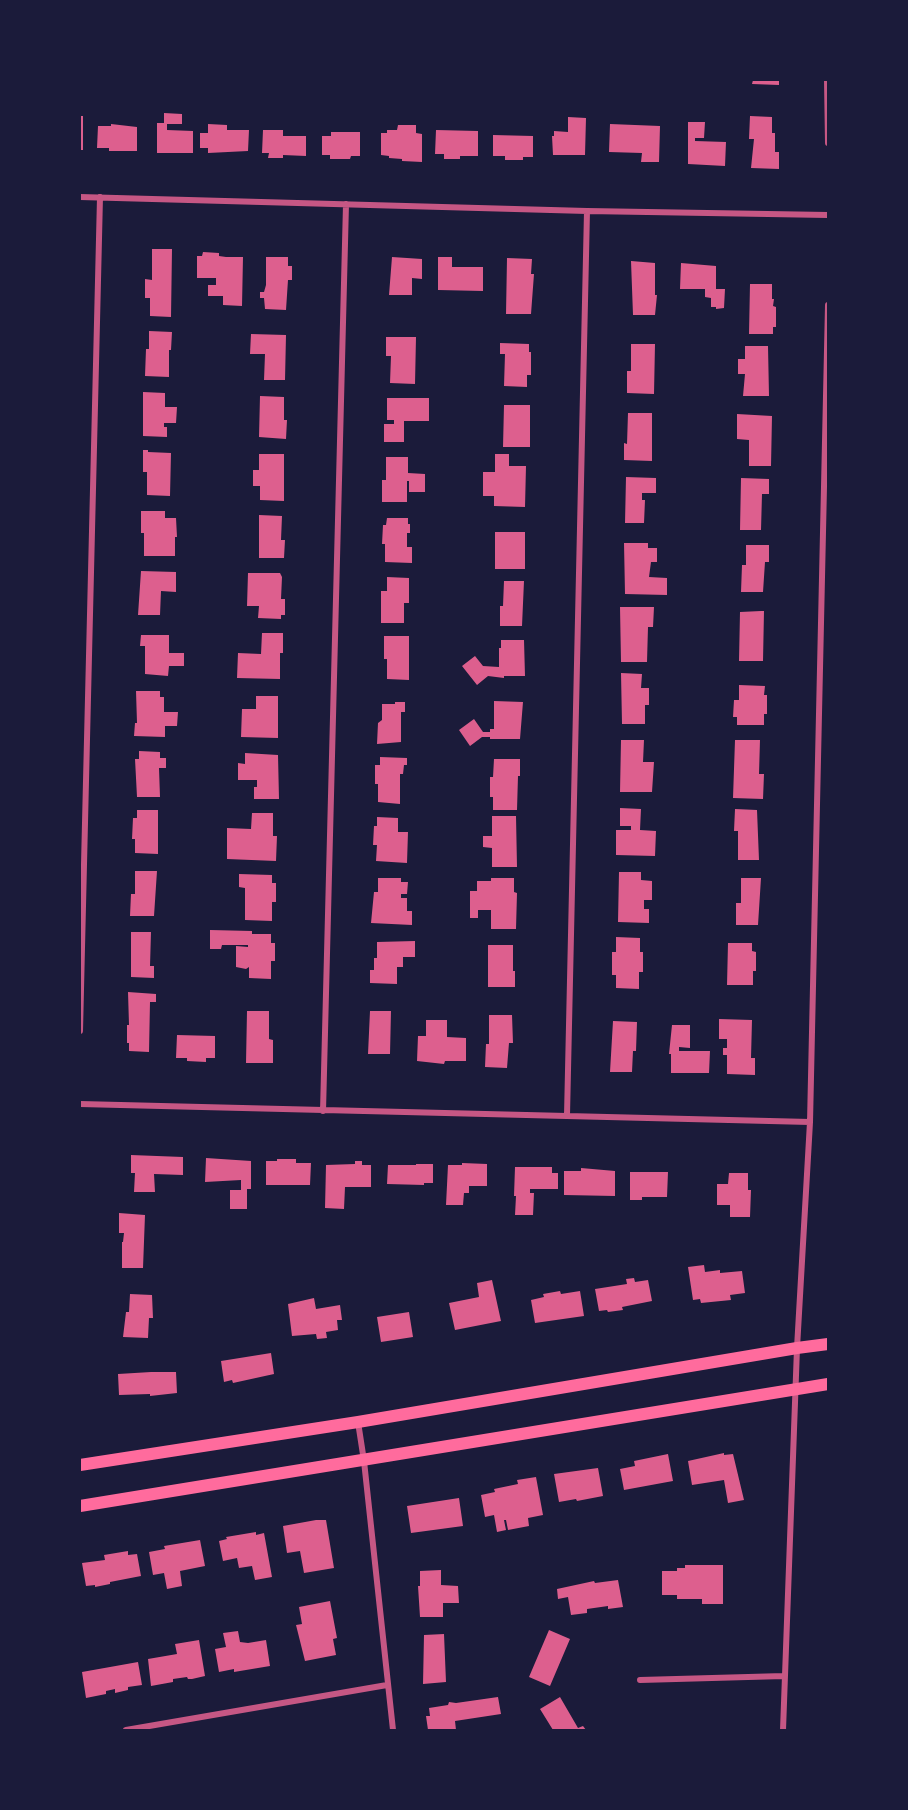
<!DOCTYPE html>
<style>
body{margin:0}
#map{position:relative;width:908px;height:1810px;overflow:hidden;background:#1b1b3a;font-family:Overpass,sans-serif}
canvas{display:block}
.frame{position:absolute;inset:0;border:81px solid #1b1b3a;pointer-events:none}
</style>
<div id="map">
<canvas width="908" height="1810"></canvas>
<div class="frame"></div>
</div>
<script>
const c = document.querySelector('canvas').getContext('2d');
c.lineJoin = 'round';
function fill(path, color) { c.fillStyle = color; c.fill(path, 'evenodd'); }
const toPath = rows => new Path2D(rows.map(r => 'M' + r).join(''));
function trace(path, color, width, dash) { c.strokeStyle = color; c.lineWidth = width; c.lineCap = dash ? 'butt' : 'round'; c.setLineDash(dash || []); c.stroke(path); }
fill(toPath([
 [753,80,779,80,779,85,752,84],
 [164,113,182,114,182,124,167,124,167,130,193,131,193,153,157,153,157,123,164,123],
 [80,116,83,116,83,150,80,150],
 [750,116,772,117,772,133,775,133,775,152,779,152,779,169,751,168,754,139,749,139],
 [568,117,586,118,585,155,553,155,552,136,554,136,554,131,568,132],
 [688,122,705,122,704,138,695,138,695,141,726,142,725,166,688,164],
 [111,124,137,127,137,151,109,151,109,148,97,148,98,126,111,126],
 [208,124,227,125,227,130,249,130,248,151,208,153,208,148,200,148,200,133,208,133],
 [610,124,660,126,659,162,641,162,642,153,609,152],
 [398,125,416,125,416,133,422,134,422,162,402,161,402,159,389,158,389,156,381,155,381,133,387,133,387,130,397,130],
 [263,130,283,130,283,136,306,136,306,156,283,155,283,158,268,158,269,153,262,153],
 [436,130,478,131,478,156,460,156,460,159,444,159,444,154,435,154],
 [331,132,360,132,360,156,351,156,350,159,330,159,330,155,322,155,322,136,331,136],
 [493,135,533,136,533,157,523,157,523,160,505,160,505,156,493,156],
 [152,249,172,249,171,317,150,316,150,298,145,298,145,279,152,280],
 [203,252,219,253,219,256,226,257,243,257,242,306,223,305,223,296,208,296,208,285,216,285,216,278,197,278,197,256,202,256],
 [266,257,288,257,288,266,292,266,292,280,288,280,286,310,265,309,264,298,260,298,260,292,264,292,266,285],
 [392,257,422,259,422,279,412,278,412,295,389,295],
 [438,257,452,257,452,267,483,267,483,291,438,290],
 [507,258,532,259,531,274,534,274,531,314,506,314],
 [631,261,655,263,655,295,657,295,655,315,633,315],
 [681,263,716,266,716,289,725,289,724,308,716,309,716,307,711,307,711,298,705,297,705,289,680,289],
 [750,284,772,284,772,299,774,299,773,306,776,307,776,327,773,327,773,334,749,334],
 [149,331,172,332,171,350,169,350,169,377,145,376,146,349,149,349],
 [251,334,286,335,285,380,264,380,265,354,250,354],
 [386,337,416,337,415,384,390,383,391,356,386,356],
 [500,343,529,344,529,352,531,352,531,375,527,375,527,387,504,386,505,354,500,354],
 [631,344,655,344,654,394,627,393,627,371,631,371],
 [745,346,768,346,769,396,743,396,745,374,738,374,738,359,745,359],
 [143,392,165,393,165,407,177,407,176,423,164,423,164,427,167,427,167,437,143,436],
 [260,396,284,397,284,420,287,420,286,439,259,437],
 [387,398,429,398,429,421,404,421,404,442,384,442,384,424,394,424,394,420,387,420],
 [504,405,530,405,530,447,503,447],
 [628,413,652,413,652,461,624,460,624,443,627,444],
 [737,414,772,416,771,466,749,466,749,440,737,439],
 [143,450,148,450,148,452,171,453,170,496,147,495,147,472,143,472],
 [259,454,284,454,284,501,260,500,260,486,253,486,253,470,259,470],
 [495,454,509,454,509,466,526,466,525,507,494,506,494,496,483,496,483,472,495,472],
 [386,457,408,457,408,473,425,474,425,492,409,492,409,481,407,481,407,502,382,502,382,480,386,480],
 [626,477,656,478,656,493,642,493,642,500,645,500,644,523,625,523],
 [741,478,769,479,769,494,762,494,761,530,740,530],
 [141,511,165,511,165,518,176,518,177,537,175,537,175,556,144,556,144,533,141,533],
 [259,515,282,516,281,540,285,540,284,558,259,558],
 [387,518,408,518,408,524,410,524,410,533,407,533,407,547,412,547,412,563,385,562,385,544,382,544,383,525,386,525],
 [495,532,525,532,525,569,495,569],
 [624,543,648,543,648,548,657,548,657,562,651,562,649,577,667,578,667,595,625,594],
 [746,545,769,545,769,562,765,562,763,592,741,592,742,565,746,565],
 [141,571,176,572,176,592,161,591,160,615,138,615],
 [248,573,280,573,282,577,281,599,285,599,285,615,281,615,281,619,258,618,259,606,247,606],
 [387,577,409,578,409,603,404,603,404,623,381,623,381,591,387,591],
 [504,581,524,581,522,626,500,626,500,606,503,606],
 [620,607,654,607,653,627,648,627,647,662,621,662],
 [761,611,764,611,763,661,739,661,740,612],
 [262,633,283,633,283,653,280,653,280,679,237,678,238,653,261,654],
 [141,635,169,635,169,653,184,653,184,666,169,666,168,676,145,674,145,646,140,646],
 [384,636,409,636,409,680,387,679,387,659,384,659],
 [501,640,524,640,525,676,504,676,504,678,488,676,477,685,462,666,475,656,483,666,499,667,499,648,501,648],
 [621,673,642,674,641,688,649,688,649,705,645,705,645,724,622,724],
 [739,685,765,686,764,695,767,695,767,714,764,714,764,725,737,725,737,717,733,717,734,700,739,700],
 [136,691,160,691,160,697,164,697,164,712,178,712,177,726,165,726,165,737,134,736,135,723,137,723],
 [256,696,278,696,278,738,241,737,242,709,256,709],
 [494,701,523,702,520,739,490,739,490,737,482,737,470,746,459,730,474,719,483,732,490,732,490,729,494,729],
 [395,702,405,702,405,712,401,712,401,742,377,744,378,723,382,720,382,704,395,704],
 [621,740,644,740,643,762,654,762,652,792,620,792],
 [735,740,760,740,759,774,764,774,763,799,733,798],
 [139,751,160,752,160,758,166,758,166,768,159,768,160,797,137,797,135,759,139,759],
 [245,753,278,755,279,799,254,799,254,787,257,787,257,780,238,780,238,763,245,764],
 [380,757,407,758,407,765,404,765,403,774,400,774,400,804,378,802,378,784,375,784,375,765,380,765],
 [494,759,520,759,520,776,518,776,517,810,493,810,493,797,490,797,490,777,493,777],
 [620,808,641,809,640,830,656,831,655,856,616,855,616,830,631,830,631,826,620,826],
 [735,809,757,810,759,860,738,860,738,831,734,831],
 [137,810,158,810,158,854,135,853,135,839,132,839,133,818,137,818],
 [252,813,273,813,273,836,277,836,276,861,227,859,227,828,251,829],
 [492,816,516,816,517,867,492,867,492,848,483,847,483,836,492,836],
 [377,817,398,818,398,832,408,832,407,863,376,861,377,845,373,845,374,826,377,826],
 [135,871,157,871,154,916,130,916,131,894,135,894],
 [619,872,641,872,641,880,652,881,652,900,644,900,644,909,649,909,649,923,618,922],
 [239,874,272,875,272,883,276,883,276,902,272,902,272,921,245,920,245,888,239,887],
 [378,878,401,878,401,882,408,882,407,894,401,894,401,898,407,898,407,911,412,911,412,925,371,923,374,892,378,892],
 [491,878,514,878,514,892,517,893,516,929,491,929,491,910,478,910,478,918,470,918,470,891,477,891,477,881,491,881],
 [741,878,761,878,758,925,736,925,736,903,741,903],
 [210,930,252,931,252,934,271,934,271,943,275,943,275,961,271,961,271,979,249,978,249,967,246,969,236,967,236,946,248,947,248,945,222,945,221,949,210,949],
 [131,932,151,932,150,966,154,966,154,978,131,977],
 [616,937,640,938,640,952,643,952,643,972,639,972,639,989,616,988,616,975,612,975,612,952,616,952],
 [415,941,415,957,403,957,403,967,397,967,397,984,370,983,370,970,374,970,374,958,377,958,377,942],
 [728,943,752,943,752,951,756,952,756,971,753,971,753,985,727,985],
 [488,945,513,945,513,971,515,971,515,987,488,987],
 [128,992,156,994,156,1002,150,1002,149,1052,129,1051,129,1043,127,1043,127,1025,129,1025],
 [247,1011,269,1011,269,1039,273,1040,273,1063,246,1063],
 [370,1011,391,1011,390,1054,368,1054],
 [489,1015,512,1015,513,1043,509,1043,507,1068,485,1067,486,1044,489,1044],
 [719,1019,752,1020,751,1058,755,1058,755,1075,727,1074,727,1055,723,1055,723,1048,727,1048,727,1039,719,1039],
 [426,1020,447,1020,447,1037,466,1038,466,1061,445,1061,444,1064,417,1061,418,1036,426,1036],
 [613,1021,637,1022,636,1051,633,1051,632,1072,610,1072],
 [672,1025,690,1025,690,1048,679,1047,679,1051,710,1051,709,1073,671,1073,671,1054,669,1054],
 [177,1035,215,1036,215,1058,206,1058,206,1062,187,1061,187,1058,176,1058],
 [131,1155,183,1157,183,1175,154,1174,155,1192,134,1192,135,1173,131,1173],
 [206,1158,251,1161,251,1189,247,1189,247,1209,230,1209,230,1190,241,1190,241,1180,205,1182],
 [277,1159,296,1159,296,1163,311,1163,310,1185,266,1185,266,1161,277,1161],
 [355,1161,362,1161,362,1165,371,1165,371,1187,345,1187,344,1209,325,1208,326,1165,355,1164],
 [462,1163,487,1164,487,1186,469,1186,469,1193,464,1193,463,1205,446,1205,448,1165,462,1165],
 [416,1164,433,1164,433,1183,424,1183,424,1185,387,1184,388,1165,416,1165],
 [515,1167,552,1167,552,1173,558,1173,558,1189,530,1189,530,1193,534,1193,533,1215,515,1215,516,1196,514,1196],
 [581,1168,615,1171,615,1196,564,1195,564,1171,581,1171],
 [630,1172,668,1172,667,1197,642,1197,642,1200,630,1200],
 [729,1173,748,1173,748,1190,751,1190,750,1217,730,1217,730,1205,717,1205,717,1184,728,1184],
 [119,1213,145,1215,143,1268,122,1268,122,1242,123,1242,124,1233,119,1233],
 [704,1265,705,1272,720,1270,720,1273,742,1271,745,1293,730,1295,731,1300,701,1303,700,1299,693,1300,688,1267],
 [634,1278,635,1282,648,1280,652,1301,622,1307,623,1310,608,1312,607,1310,599,1311,595,1289,627,1284,626,1279],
 [492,1280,501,1321,455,1330,449,1303,479,1297,477,1283],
 [560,1291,561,1294,580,1291,584,1316,535,1323,531,1300,544,1297,543,1294],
 [130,1294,152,1295,153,1318,149,1318,148,1338,123,1337,126,1312,129,1312],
 [314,1298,316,1309,340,1305,342,1320,337,1320,338,1330,326,1332,327,1338,317,1339,316,1334,292,1336,288,1304],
 [409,1312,413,1337,381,1342,377,1317],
 [271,1353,274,1374,233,1383,232,1380,224,1382,221,1361],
 [151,1372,176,1372,177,1393,150,1396,150,1394,119,1395,118,1374],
 [724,1453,724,1455,733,1454,744,1500,728,1503,724,1480,692,1485,688,1461],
 [668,1454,673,1481,624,1490,620,1469,635,1466,634,1461],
 [598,1468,603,1496,577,1501,576,1499,559,1502,554,1474],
 [536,1477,543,1515,528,1518,529,1526,508,1530,506,1520,504,1520,506,1530,497,1532,494,1515,485,1517,481,1495,495,1492,494,1489,518,1484,517,1480],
 [459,1498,463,1526,411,1533,407,1506],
 [316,1520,326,1520,334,1568,304,1573,300,1551,287,1553,283,1526],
 [256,1532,256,1535,264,1533,272,1577,255,1580,252,1566,239,1568,237,1558,223,1561,219,1541,227,1539,226,1537],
 [200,1540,205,1566,180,1571,182,1586,167,1589,164,1573,153,1575,149,1552,165,1549,164,1546],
 [128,1551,128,1555,137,1554,141,1576,110,1582,110,1584,95,1587,95,1585,86,1586,82,1563,105,1560,104,1555],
 [685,1565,723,1565,723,1604,702,1604,702,1599,677,1599,677,1595,662,1595,662,1571,677,1571,677,1568,685,1568],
 [441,1570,441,1585,458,1586,459,1603,443,1603,443,1617,420,1617,418,1586,420,1586,420,1571],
 [618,1580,623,1607,608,1609,608,1606,587,1609,587,1613,571,1615,568,1597,558,1599,557,1589,594,1581,595,1583],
 [330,1601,337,1638,333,1639,336,1655,305,1661,296,1625,302,1624,299,1607],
 [549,1630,570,1639,550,1686,529,1677],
 [238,1631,240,1642,248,1643,266,1640,270,1666,234,1672,234,1669,219,1672,215,1649,226,1647,223,1633],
 [444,1634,446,1682,423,1684,424,1635],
 [199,1640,205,1676,192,1679,188,1679,187,1677,173,1679,173,1682,151,1686,148,1659,177,1654,175,1644],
 [138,1662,142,1685,128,1687,128,1690,115,1693,115,1689,106,1691,106,1694,86,1698,82,1672],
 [498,1697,501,1714,455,1721,456,1730,428,1730,426,1716,430,1716,429,1708,448,1705,449,1702,456,1703],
 [560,1697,578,1728,583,1726,586,1730,553,1730,540,1709]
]), '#dd5f8e');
trace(toPath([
 [827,80,828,143],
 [80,197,587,211,828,215],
 [80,1031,100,197],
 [80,1104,810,1122],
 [323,1111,346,204],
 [567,1115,587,211],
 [358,1422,364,1461,393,1730],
 [640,1680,784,1676],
 [126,1730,387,1685],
 [783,1730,797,1348,810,1122,828,305]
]), '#c65784', 6);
trace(toPath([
 [80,1465,358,1422,797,1348,828,1344],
 [80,1506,828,1384]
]), '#ff6b9d', 12);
</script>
